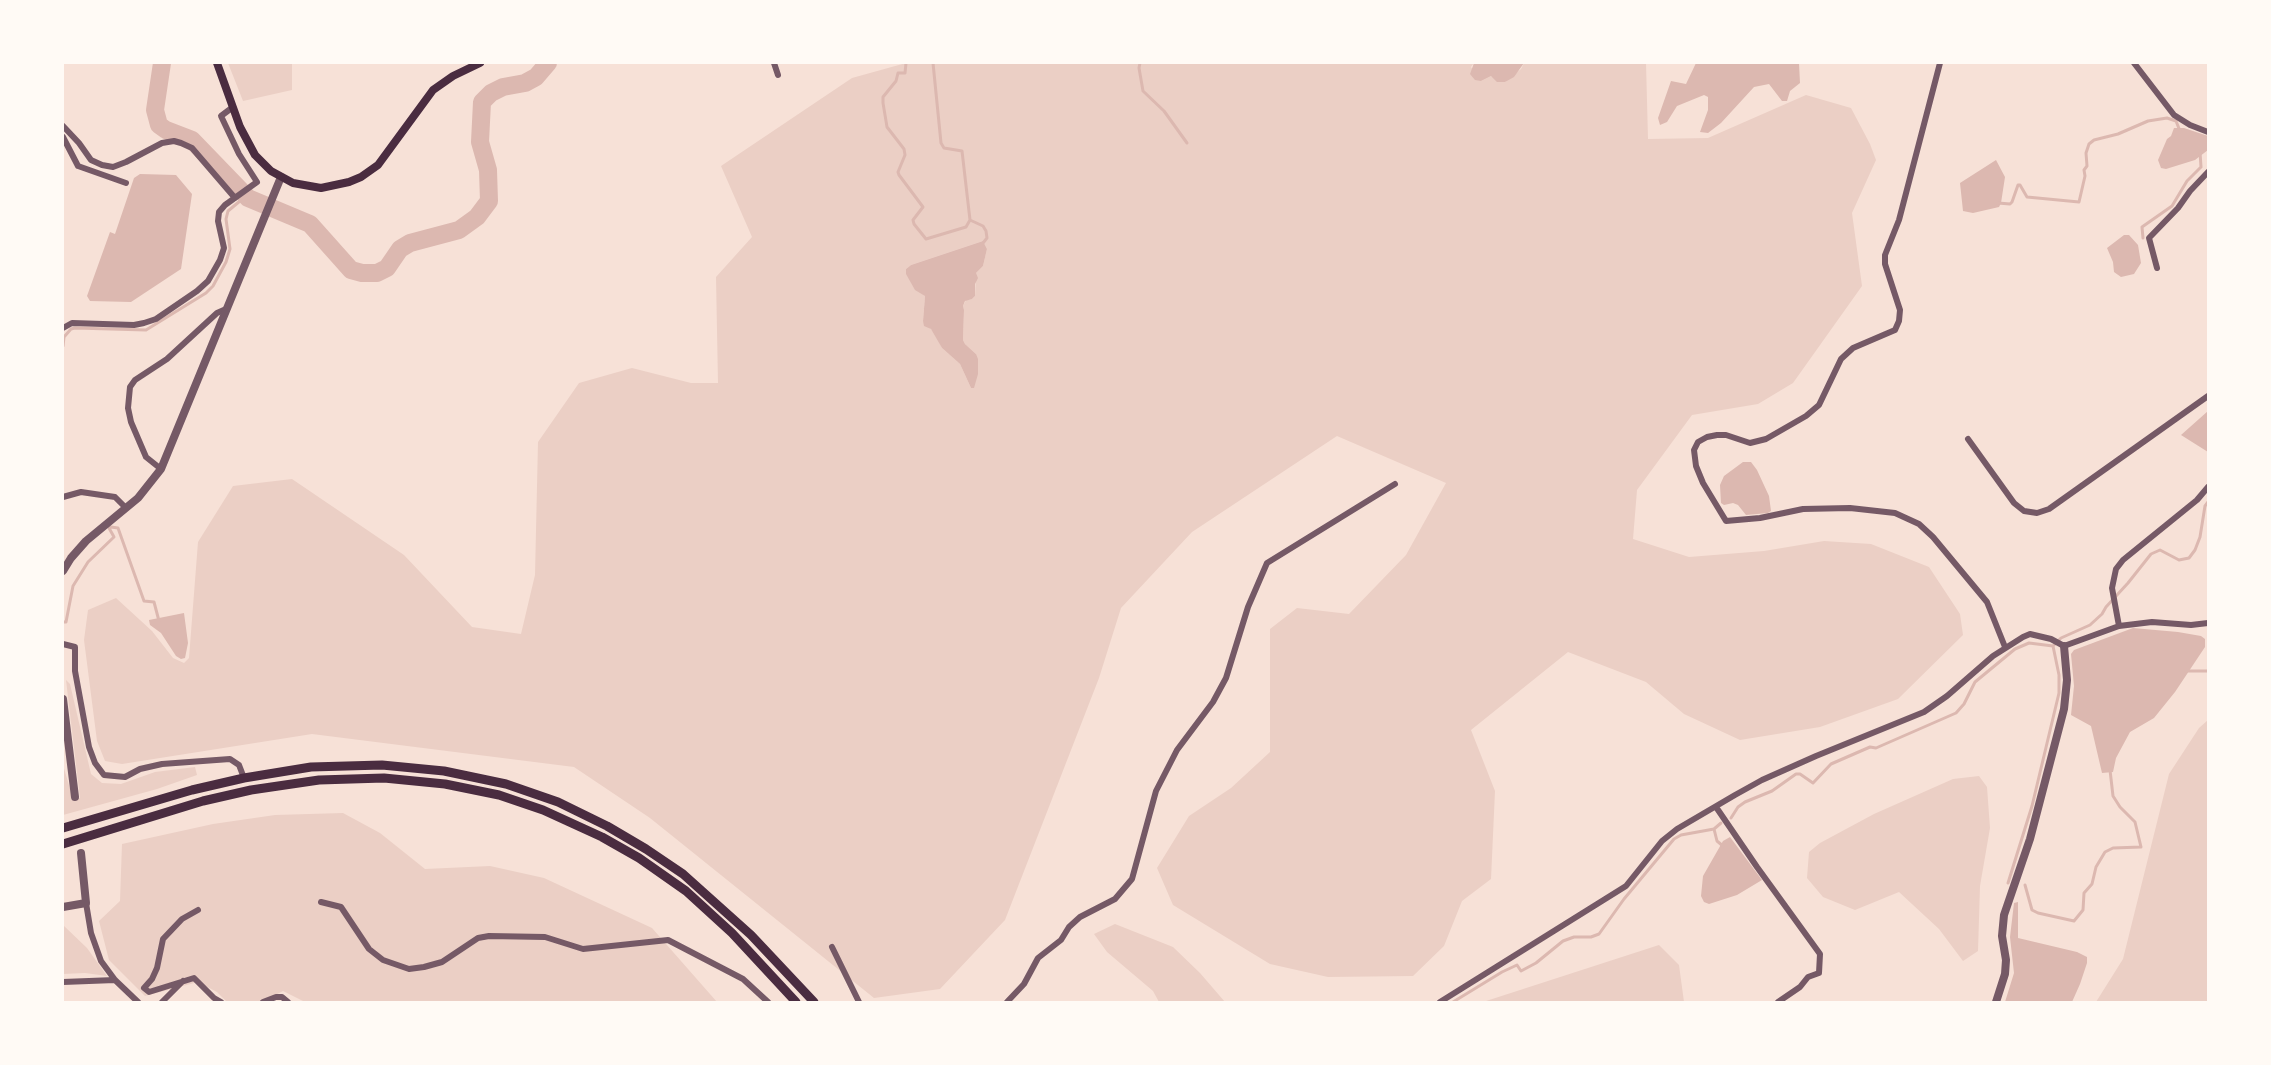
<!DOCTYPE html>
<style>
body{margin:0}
#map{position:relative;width:2271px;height:1065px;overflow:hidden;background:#f7e1d7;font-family:Roboto,sans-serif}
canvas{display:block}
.frame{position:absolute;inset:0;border:64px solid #fffaf5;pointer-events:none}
</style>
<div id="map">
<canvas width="2271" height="1065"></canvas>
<div class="frame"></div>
</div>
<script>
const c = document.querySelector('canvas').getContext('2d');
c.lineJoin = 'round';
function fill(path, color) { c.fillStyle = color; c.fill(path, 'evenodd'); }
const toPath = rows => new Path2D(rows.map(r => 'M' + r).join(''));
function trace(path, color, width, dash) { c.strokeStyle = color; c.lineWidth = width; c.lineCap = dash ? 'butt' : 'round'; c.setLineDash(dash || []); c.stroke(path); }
fill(toPath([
 [228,63,292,63,292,90,243,101],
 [906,63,1474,63,1471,67,1481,81,1491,76,1505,82,1521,69,1524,63,1646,63,1648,139,1708,138,1806,95,1851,108,1870,144,1876,160,1852,213,1862,286,1793,383,1758,404,1692,415,1637,490,1633,539,1689,557,1764,551,1824,541,1871,544,1929,567,1960,614,1963,635,1898,699,1820,727,1740,740,1684,714,1646,682,1568,652,1471,730,1495,791,1491,879,1462,901,1444,946,1413,976,1328,977,1270,964,1173,905,1157,868,1189,816,1231,788,1270,752,1270,629,1297,608,1349,614,1406,555,1446,483,1337,436,1192,532,1121,608,1099,678,1005,920,940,989,874,998,650,818,574,767,312,734,122,764,105,761,97,741,84,640,88,610,116,598,152,631,173,658,184,663,189,658,198,542,233,486,292,479,404,555,472,627,521,634,535,575,538,442,579,383,632,368,691,383,718,383,716,277,752,237,721,166,852,78],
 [983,241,987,249,983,266,976,273,975,296,972,299,966,300,963,306,964,310,963,340,965,344,976,354,971,388,960,364,942,348,935,333,923,321,925,296,906,269,911,265],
 [66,680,70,684,91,774,102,783,121,784,155,772,195,767,197,775,157,789,63,815,63,765,73,799,80,798],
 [2208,720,2208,1002,2096,1002,2123,959,2169,774,2199,728],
 [1979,776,1987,787,1990,828,1980,886,1978,951,1963,961,1939,929,1899,892,1855,910,1823,897,1807,878,1809,852,1820,843,1874,814,1953,779],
 [343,813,380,833,425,869,490,866,544,878,652,928,717,1002,305,1002,283,991,262,1002,227,1002,217,992,198,982,145,996,109,960,99,921,120,901,122,844,213,824,275,815],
 [1115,924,1173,947,1200,973,1225,1002,1159,1002,1153,991,1107,952,1094,934],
 [63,925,87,948,107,976,85,973,63,974],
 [1659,945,1679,965,1684,1002,1483,1002]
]), '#ebcfc5');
fill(toPath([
 [1474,63,1524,63,1514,77,1505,82,1497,82,1491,76,1481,81,1475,80,1470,74],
 [1696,63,1799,63,1800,83,1790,91,1787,101,1782,101,1769,84,1754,87,1721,123,1708,133,1700,132,1708,110,1708,97,1704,95,1677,106,1667,122,1660,125,1658,118,1671,81,1686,84],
 [2174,128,2184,128,2208,136,2208,150,2195,160,2166,169,2161,168,2158,160,2167,139,2171,136],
 [1996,160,2005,177,2001,203,1999,207,1973,213,1963,211,1960,183],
 [140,174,176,175,192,194,181,269,131,302,90,301,87,296,110,232,115,234,134,178],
 [2124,235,2129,235,2138,245,2141,263,2134,274,2121,277,2114,272,2113,262,2107,248],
 [983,241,987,249,983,266,976,273,978,278,975,284,975,296,972,299,965,301,963,306,964,310,963,340,965,344,976,354,978,359,978,374,974,388,971,388,960,364,942,348,931,329,924,326,923,321,925,296,915,290,906,274,906,269,911,265],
 [2208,411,2208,452,2181,435],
 [1743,462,1751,462,1757,470,1769,496,1771,511,1768,513,1746,515,1738,505,1733,503,1724,505,1721,503,1720,485,1724,476],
 [184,613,188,643,185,658,181,659,176,656,161,633,150,625,149,620],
 [2133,628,2178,632,2201,636,2205,639,2205,647,2175,692,2154,718,2130,732,2116,758,2113,772,2102,773,2091,726,2071,715,2074,686,2071,654,2074,650],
 [1730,837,1762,880,1737,895,1709,904,1704,902,1701,896,1703,876,1723,841],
 [2018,902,2018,938,2077,952,2087,957,2087,963,2080,984,2072,1002,2005,1002,2014,973,2010,937,2014,903]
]), '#dcb8b0');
trace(toPath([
 [906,63,905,73,898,73,896,81,883,97,883,103,887,127,904,149,905,155,898,172,899,175,923,207,913,220,914,224,926,239,966,227,970,220],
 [933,63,941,143,944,148,962,151,970,220,983,226,986,231,987,238,983,243],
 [1140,63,1139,68,1143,91,1164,111,1187,143],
 [1998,203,2010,204,2012,202,2018,185,2020,185,2027,197,2079,202,2085,176,2084,170,2087,166,2086,153,2089,144,2094,140,2118,134,2148,121,2167,118,2176,121,2180,131],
 [2143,238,2142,227,2172,206,2187,181,2201,167,2200,152],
 [63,346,64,337,71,329,75,328,146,330,206,293,213,286,226,262,230,249,226,219,228,211,246,196],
 [63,622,66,622,73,586,88,562,114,537,109,528,111,527,118,528,144,601,154,602,159,621],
 [2186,671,2208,671],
 [1731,818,1738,807,1745,802,1772,791,1796,774,1800,774,1813,783,1831,764,1870,747,1876,748,1956,713,1964,704,1975,682,2015,649,2029,643,2053,646],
 [1714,829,1717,841,1723,846],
 [2008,883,2032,806,2059,693,2059,675,2053,646,2061,638,2090,625,2102,614,2106,607,2128,583,2151,554,2160,550,2179,560,2189,558,2195,550,2200,537,2205,506,2208,502],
 [2025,885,2032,910,2038,913,2074,921,2083,910,2084,893,2092,884,2096,867,2105,852,2113,848,2141,847,2135,822,2120,807,2113,796,2110,770],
 [1453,1002,1502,972,1517,965,1521,971,1536,963,1563,941,1574,937,1591,937,1599,934,1624,899,1674,839,1681,835,1714,829,1721,823]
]), '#dcb8b0', 3);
trace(toPath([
 [162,63,155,110,159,125,166,130,192,140,248,198,310,224,351,270,362,273,377,273,387,268,400,249,410,243,459,230,477,217,489,201,488,170,480,142,482,102,491,93,503,87,525,83,536,77,548,63]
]), '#dcb8b0', 18);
trace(toPath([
 [774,63,778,75],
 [1940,63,1899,220,1885,255,1885,264,1900,310,1899,321,1895,330,1853,348,1841,359,1819,405,1806,416,1766,439,1750,443,1726,435,1717,435,1707,437,1698,442,1694,450,1696,466,1703,483,1726,521,1760,518,1803,509,1850,508,1895,513,1919,524,1933,537,1987,602,2005,647],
 [2134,63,2174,115,2190,125,2208,132],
 [63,126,79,143,91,160,102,165,113,167,126,162,162,143,174,141,181,143,192,148,235,198],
 [63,137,78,166,126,183],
 [2157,268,2149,238,2178,208,2190,191,2208,172],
 [63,328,72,323,134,325,144,323,156,319,197,291,208,281,220,260,224,248,218,221,219,212,225,205,257,182,239,154,221,116,233,107],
 [1968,439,2014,503,2024,511,2037,513,2049,509,2208,396],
 [161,469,146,457,131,422,128,408,130,387,135,380,167,359,217,313,226,309],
 [63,497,81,492,115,497,126,508],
 [2119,626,2152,622,2191,625,2208,623],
 [63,644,75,647,75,671,89,747,95,763,104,775,125,777,140,769,162,764,230,759,239,765,244,778],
 [1716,807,1757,867,1820,954,1819,973,1808,977,1800,987,1778,1002],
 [321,902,341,907,369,949,383,960,409,969,424,967,442,962,478,938,489,936,545,937,583,949,668,940,743,979,768,1002],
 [86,903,91,933,101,961,115,980,138,1002],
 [198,910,182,919,163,939,157,968,152,979,144,988,149,992,194,978,214,998,221,1002],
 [832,947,859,1002],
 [63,982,115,980],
 [162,1002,183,981],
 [263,1002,276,997,282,997,288,1002],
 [1007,1002,1024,984,1038,958,1061,940,1069,927,1080,917,1115,899,1132,879,1156,791,1177,750,1213,702,1226,678,1248,607,1267,563,1395,484],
 [1440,1002,1626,886,1662,841,1677,829,1735,795,1762,780,1816,756,1924,712,1947,696,1993,656,2023,637,2030,634,2051,639,2064,646,2119,626,2112,588,2116,569,2123,560,2197,500,2208,487]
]), '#755966', 6);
trace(toPath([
 [63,571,71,558,86,541,138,498,161,469,281,177],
 [63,699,75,797],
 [63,907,86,903,81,853],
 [1996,1002,2005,974,2006,960,2002,936,2004,915,2030,839,2064,709,2067,680,2064,646]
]), '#755966', 8);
trace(toPath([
 [217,63,240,127,255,155,271,171,293,183,321,188,349,182,361,177,378,165,433,90,453,76,480,63]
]), '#4a2c40', 8);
trace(toPath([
 [63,828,192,790,244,778,311,767,382,765,444,771,506,784,558,802,607,826,646,849,683,874,751,935,814,1002],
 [63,844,203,801,251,790,319,780,384,778,445,784,499,795,543,810,602,837,639,858,686,891,732,933,796,1002]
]), '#4a2c40', 9);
</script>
